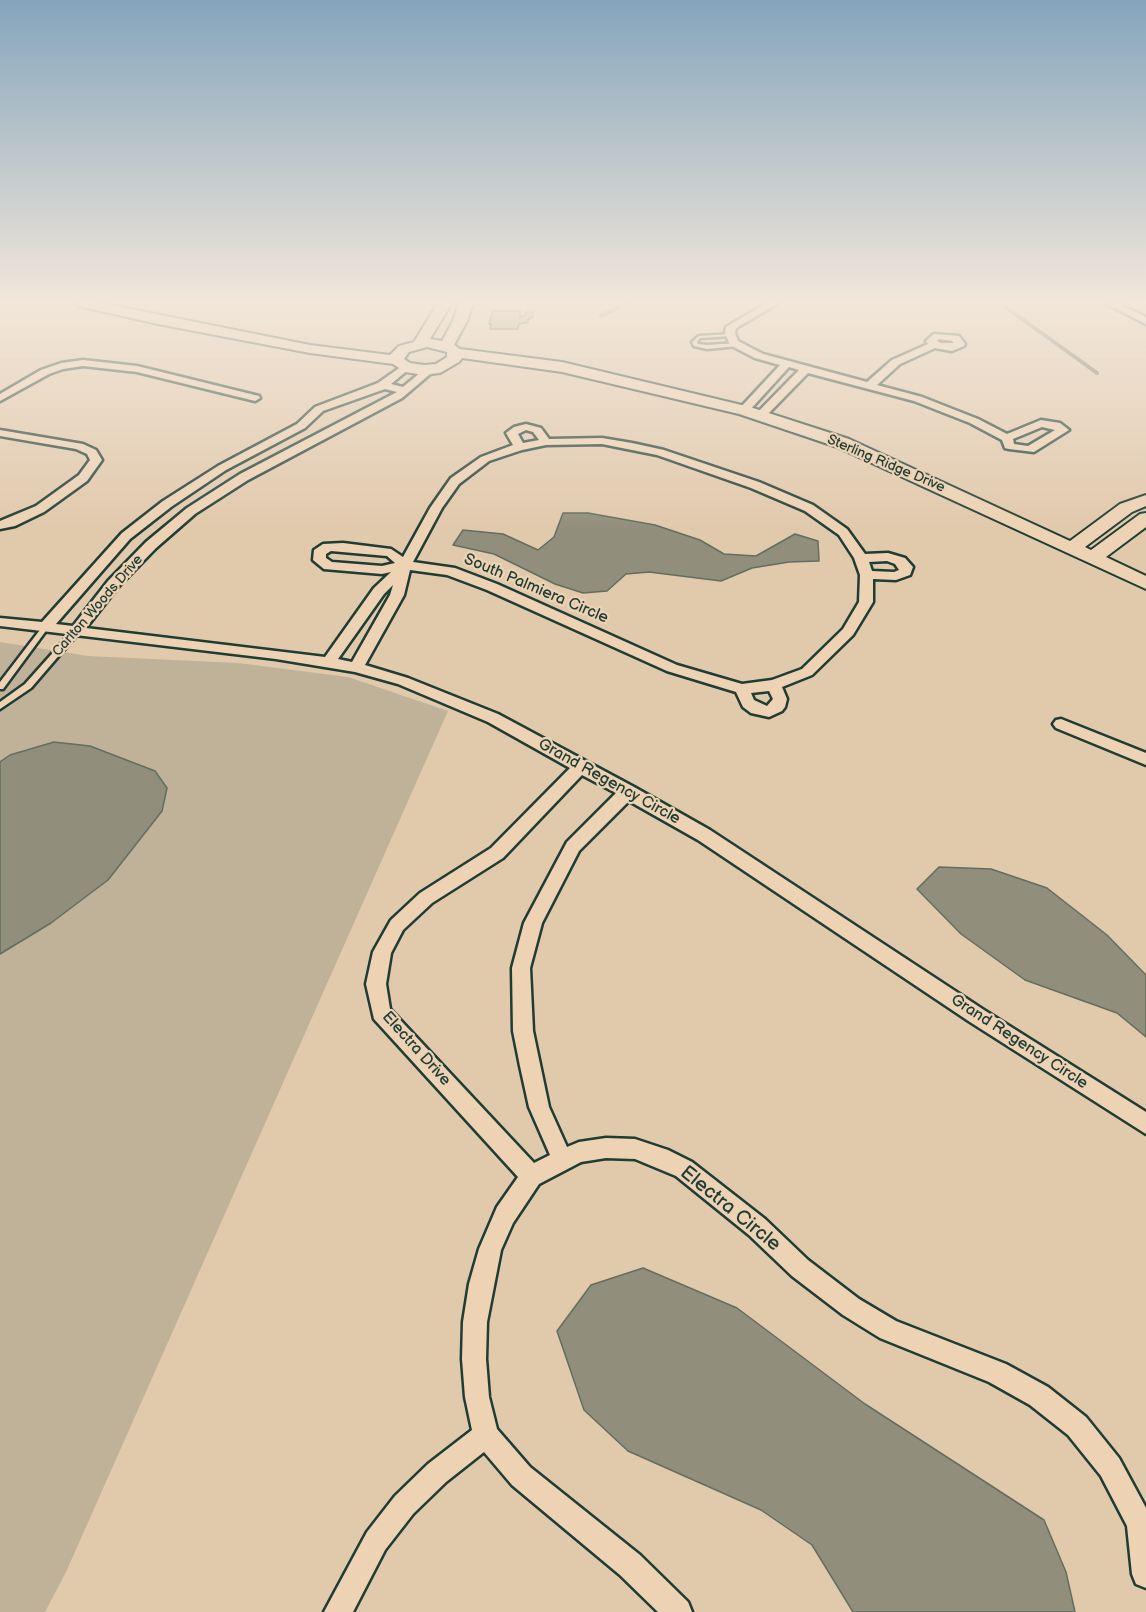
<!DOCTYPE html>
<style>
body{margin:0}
canvas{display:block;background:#e1c9ac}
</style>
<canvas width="1146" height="1612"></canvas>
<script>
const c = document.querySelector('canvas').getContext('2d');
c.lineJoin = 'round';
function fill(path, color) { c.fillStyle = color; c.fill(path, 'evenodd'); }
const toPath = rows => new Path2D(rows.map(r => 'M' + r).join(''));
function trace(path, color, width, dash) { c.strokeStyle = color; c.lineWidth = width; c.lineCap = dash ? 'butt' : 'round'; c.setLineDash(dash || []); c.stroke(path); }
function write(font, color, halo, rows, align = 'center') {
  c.font = font + ' "Balsamiq Sans",sans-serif'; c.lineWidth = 4.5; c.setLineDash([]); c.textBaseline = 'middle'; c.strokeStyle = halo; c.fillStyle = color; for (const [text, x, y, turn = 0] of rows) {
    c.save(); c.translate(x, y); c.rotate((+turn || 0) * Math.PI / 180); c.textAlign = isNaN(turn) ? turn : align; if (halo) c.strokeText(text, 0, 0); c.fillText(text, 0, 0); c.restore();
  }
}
fill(toPath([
 [0,642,88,656,238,663,348,677,448,711,66,1572,45,1612,0,1612]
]), '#c0b298');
const water = toPath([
 [563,513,588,513,655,525,700,540,724,554,756,556,795,534,818,541,819,561,789,562,752,568,721,581,649,572,626,574,607,591,583,593,555,584,494,554,453,545,463,530,503,534,538,550,554,537,563,513],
 [54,742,90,746,155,771,167,788,162,811,108,880,51,923,0,954,0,762,10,755,54,742],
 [939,867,991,869,1047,888,1107,935,1146,975,1146,1037,1117,1013,1025,980,961,934,917,889,939,867],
 [643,1268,737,1308,865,1404,1044,1520,1066,1572,1075,1612,853,1612,812,1545,761,1510,628,1451,584,1410,557,1331,591,1285,643,1268]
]);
fill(water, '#918f7b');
trace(water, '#636e5f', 1.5);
trace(toPath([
 [1000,303,1097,373],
 [601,316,627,303]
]), '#636e5f', 4);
const building = toPath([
 [493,311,520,311,520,317,526,315,526,312,533,312,533,317,528,319,528,322,519,324,518,329,490,329,491,324,489,324,493,311]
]);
fill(building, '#a7a089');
trace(building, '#1f3d34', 1.5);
const lane = toPath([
 [731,334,733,334,733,336,700,338,697,342,698,344,707,345,736,343,738,344,738,346,707,349,694,346,692,342,699,336,731,334],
 [43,626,47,626,48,628,3,689,0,689,0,682,43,626],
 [74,629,76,629,80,631,31,688,0,709,0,702,25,684,74,629]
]);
const street = toPath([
 [767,303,779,303,736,328,735,333,738,341,763,354,867,382,892,360,928,344,926,341,934,334,959,336,965,344,964,346,952,351,935,348,900,364,877,385,922,397,978,419,1007,434,1041,420,1060,423,1069,430,1034,452,1009,449,1005,448,1002,440,970,423,914,401,808,373,765,417,757,417,757,413,799,370,789,367,748,412,740,412,740,408,780,365,755,358,730,345,725,333,726,327,767,303],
 [939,339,952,341,954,343,941,343,937,341,939,339],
 [1042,427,1055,430,1028,446,1014,444,1013,439,1042,427],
 [1105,303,1117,303,1146,317,1146,324,1105,303],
 [83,360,137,366,259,396,260,398,255,401,137,372,83,366,63,369,49,374,0,401,0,394,41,370,61,363,83,360],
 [405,364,410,367,409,369,391,384,403,387,427,367,436,369,402,398,248,480,195,514,156,548,118,587,86,628,325,657,374,588,391,572,382,574,324,569,313,560,314,550,323,544,343,543,391,549,403,557,430,508,451,478,481,457,513,445,506,433,514,427,526,424,541,428,549,439,602,438,632,443,664,450,759,482,813,505,847,529,865,554,888,553,905,558,913,567,910,575,896,580,873,579,873,602,853,635,812,675,782,687,787,699,785,707,782,711,769,717,751,713,743,707,736,692,667,671,487,590,447,575,410,570,404,595,365,665,408,678,498,714,634,787,710,830,984,1010,1146,1112,1146,1134,970,1022,698,840,629,801,579,851,542,923,530,968,533,1031,549,1107,567,1147,579,1142,606,1138,635,1139,668,1150,692,1162,765,1219,808,1260,859,1299,896,1321,1006,1364,1048,1387,1086,1417,1119,1458,1146,1508,1146,1588,1136,1584,1132,1574,1127,1526,1101,1476,1068,1435,1030,1405,989,1382,880,1338,843,1315,792,1276,749,1235,676,1176,635,1159,606,1158,581,1162,539,1184,513,1223,501,1250,487,1322,486,1359,489,1397,497,1429,530,1467,640,1555,688,1602,692,1612,658,1612,620,1575,512,1485,484,1452,446,1482,413,1514,385,1550,353,1612,324,1612,367,1532,395,1496,428,1464,472,1430,465,1397,462,1359,463,1322,469,1284,479,1249,497,1207,518,1177,374,1019,366,984,373,952,391,920,420,893,491,848,570,768,488,722,398,684,355,672,276,659,0,626,0,618,42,622,122,533,163,501,218,466,297,424,315,407,378,383,405,364],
 [385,389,397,392,240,474,187,508,146,542,108,581,73,626,56,624,130,539,171,507,226,470,305,428,323,411,385,389],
 [526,430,533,432,539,440,523,443,518,434,526,430],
 [602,444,657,455,751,488,805,511,839,535,854,558,860,575,859,602,843,629,802,669,772,680,742,684,677,665,497,584,455,568,413,562,442,508,459,484,489,461,522,450,546,445,602,444],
 [331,551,387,556,395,563,382,566,332,562,326,558,326,554,331,551],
 [887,561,895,564,899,570,894,572,872,571,869,562,887,561],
 [393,585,390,595,352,662,338,659,384,594,393,585],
 [769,691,773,699,767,706,754,700,751,693,769,691],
 [582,775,616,793,567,842,524,923,512,968,513,1031,520,1066,529,1107,550,1155,534,1163,390,1009,386,984,391,953,403,930,432,903,503,858,582,775],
 [0,430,83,444,96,450,102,460,87,481,44,512,15,526,0,529,0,521,36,506,79,475,90,460,87,454,76,449,0,436,0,430],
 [1061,719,1146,753,1146,765,1056,728,1053,724,1056,720,1061,719]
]);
const secondary = toPath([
 [76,303,101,303,310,345,390,355,399,346,414,342,438,303,452,303,430,339,442,341,453,321,459,303,473,303,467,321,454,345,460,349,562,362,750,407,849,439,1070,541,1120,504,1146,495,1146,506,1132,512,1085,547,1091,550,1140,514,1146,513,1146,527,1106,557,1146,576,1146,589,837,447,739,414,562,372,462,358,459,362,440,373,424,375,405,372,393,364,310,353,158,324,78,306,76,303],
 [427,347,447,352,447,357,436,364,424,365,410,363,404,359,409,352,427,347]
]);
trace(lane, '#1f3d34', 5);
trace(street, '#1f3d34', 5);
trace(secondary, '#1f3d34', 4);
fill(lane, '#edd2b4');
fill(street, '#edd2b4');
fill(secondary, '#edd2b4');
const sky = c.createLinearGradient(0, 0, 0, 529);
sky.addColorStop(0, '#85a5bc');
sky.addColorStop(0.57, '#f2e7da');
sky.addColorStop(1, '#f2e7da00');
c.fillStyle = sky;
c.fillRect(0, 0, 1146, 529);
write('14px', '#1f3d34', '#edd2b4', [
 ["Sterling Ridge Drive",886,464,23],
 ["Carlton Woods Drive",98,606,-49]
]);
write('16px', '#1f3d34', '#edd2b4', [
 ["South Palmiera Circle",536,589,23],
 ["Grand Regency Circle",609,782,29],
 ["Grand Regency Circle",1019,1042,33],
 ["Electra Drive",416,1049,48]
]);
write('20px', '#1f3d34', '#edd2b4', [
 ["Electra Circle",730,1209,39]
]);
</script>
